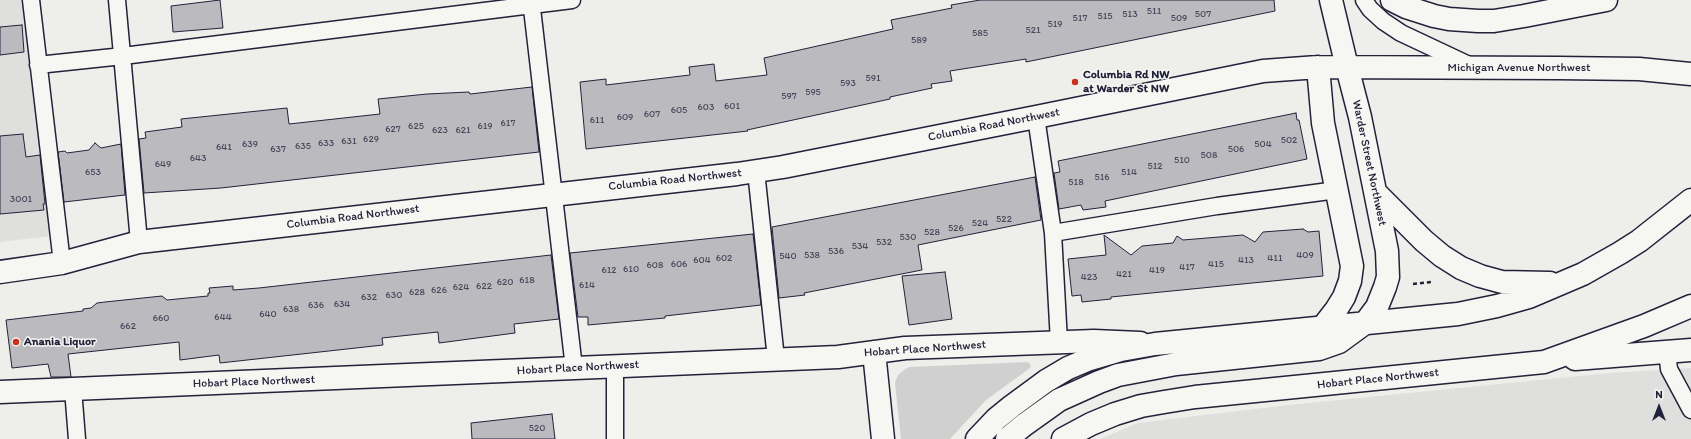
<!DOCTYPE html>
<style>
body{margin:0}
#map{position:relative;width:1691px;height:439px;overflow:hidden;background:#eeeeeb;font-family:Itim,sans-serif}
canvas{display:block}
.north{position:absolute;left:1639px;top:387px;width:40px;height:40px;-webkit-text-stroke:3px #f6f6f2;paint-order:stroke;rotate:0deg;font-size:11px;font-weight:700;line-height:16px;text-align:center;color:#22223b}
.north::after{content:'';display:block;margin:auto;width:14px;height:18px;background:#22223b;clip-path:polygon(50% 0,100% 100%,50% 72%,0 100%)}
</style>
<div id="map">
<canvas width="1691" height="439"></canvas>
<div class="north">N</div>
</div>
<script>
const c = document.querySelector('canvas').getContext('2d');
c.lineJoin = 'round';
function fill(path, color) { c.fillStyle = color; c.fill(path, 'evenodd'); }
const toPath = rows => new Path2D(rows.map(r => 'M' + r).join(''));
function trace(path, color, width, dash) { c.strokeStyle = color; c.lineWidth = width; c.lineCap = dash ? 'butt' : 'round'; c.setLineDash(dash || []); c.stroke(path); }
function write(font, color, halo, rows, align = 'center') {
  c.font = font + ' Itim,sans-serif'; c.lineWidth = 3; c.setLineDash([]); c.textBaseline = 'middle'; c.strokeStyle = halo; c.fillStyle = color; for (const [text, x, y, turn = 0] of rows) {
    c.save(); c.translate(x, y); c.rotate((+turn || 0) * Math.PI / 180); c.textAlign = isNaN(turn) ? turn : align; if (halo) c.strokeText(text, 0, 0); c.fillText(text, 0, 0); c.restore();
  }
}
fill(toPath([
 [0,0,41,0,52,236,0,242],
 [1691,368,1691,439,1100,439,1138,423,1289,405,1610,373]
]), '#dfdfde');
fill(toPath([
 [1028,362,1031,365,1030,368,986,400,950,439,901,439,895,383,898,375,905,369,910,367]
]), '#d0d0d1');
const building = toPath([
 [220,0,223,28,173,32,171,6,220,0],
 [980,0,1274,0,1275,11,1026,62,1026,59,950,71,952,81,931,84,932,88,890,97,890,99,747,130,748,131,586,149,580,82,606,79,606,85,690,75,689,67,714,64,716,81,767,75,764,58,893,29,891,20,952,8,951,5,980,0],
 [22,25,24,52,0,55,0,27,22,25],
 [532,87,539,152,221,188,144,193,139,139,146,138,145,132,182,127,181,119,287,108,289,124,380,114,378,99,427,94,469,92,470,94,532,87],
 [1296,113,1297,120,1299,120,1307,159,1105,201,1106,207,1083,210,1081,205,1059,209,1054,173,1060,172,1058,161,1296,113],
 [23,134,26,157,40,155,45,204,43,204,44,210,0,214,0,136,23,134],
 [95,143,101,148,121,144,125,195,64,202,58,152,65,151,67,153,89,150,95,143],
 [1035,177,1041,220,918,245,922,270,804,293,805,295,779,298,772,227,1035,177],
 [1303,229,1308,232,1319,231,1323,276,1111,297,1111,299,1082,302,1081,295,1072,296,1068,259,1106,255,1104,235,1131,255,1142,246,1173,243,1177,236,1183,240,1243,235,1255,242,1263,232,1303,229],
 [753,234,761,305,665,316,665,318,588,325,588,317,578,317,570,253,753,234],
 [551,255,559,319,514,324,515,333,439,343,438,332,382,338,383,345,220,363,219,355,180,360,179,342,68,354,71,377,51,377,48,364,12,368,6,320,83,311,83,309,91,308,97,303,105,302,162,296,167,300,208,296,208,293,210,293,209,288,233,286,233,290,259,288,551,255],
 [945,272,952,319,909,325,902,276,945,272],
 [552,414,555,439,472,439,471,423,552,414]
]);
fill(building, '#bbbbbf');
trace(building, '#22223b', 1);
const service = toPath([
 [31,0,62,263],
 [117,0,139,242],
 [531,0,574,368],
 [1364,0,1370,9,1383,21,1401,33,1469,65],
 [38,65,123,56,572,0],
 [1036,117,1053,233,1059,342],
 [756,171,776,359],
 [1053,233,1217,206,1337,190],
 [1667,351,1669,369,1691,410],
 [73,389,77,439],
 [615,439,615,366]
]);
const minor = toPath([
 [1392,0,1406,7,1434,16,1449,19,1478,21,1494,21,1524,16,1606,0],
 [874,352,883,439],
 [0,392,838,357,905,348,1094,341,1140,343]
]);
const tertiary = toPath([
 [1331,0,1347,67]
]);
const secondary = toPath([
 [1318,67,1323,123,1352,266,1350,281,1344,297,1336,310,1322,328],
 [1376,193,1424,241,1442,256,1461,268,1480,276,1502,282,1550,283],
 [0,272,62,263,139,242,737,174,783,167,1036,117,1263,71,1318,67,1558,68,1639,69,1691,74],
 [1575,359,1691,350],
 [977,439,996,419,1012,406,1046,381,1068,368,1087,360,1121,350,1155,344,1458,314,1497,306,1529,297,1583,274,1620,253,1639,241,1691,200],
 [1007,439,1024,425,1059,400,1099,382,1118,375,1176,364,1319,349,1339,342,1365,323,1377,307,1385,287,1388,277,1387,251,1360,117,1347,67],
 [1063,439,1091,424,1115,414,1141,406,1164,402,1195,397,1544,362,1644,326,1691,306]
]);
trace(service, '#22223b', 19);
trace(minor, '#22223b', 25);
trace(tertiary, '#22223b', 25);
trace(secondary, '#22223b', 25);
trace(toPath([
 [1413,284,1432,282]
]), '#22223b', 2.5, [4, 3]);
trace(service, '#f6f6f2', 16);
trace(minor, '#f6f6f2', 22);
trace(tertiary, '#f6f6f2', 22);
trace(secondary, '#f6f6f2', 22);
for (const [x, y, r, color] of [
 [1075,82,4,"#c8321e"],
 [16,342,4,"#c8321e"]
]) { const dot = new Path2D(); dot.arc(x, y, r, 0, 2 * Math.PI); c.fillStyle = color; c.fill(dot); trace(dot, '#f6f6f2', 1.5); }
write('10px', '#48485c', null, [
 ["511",1154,11],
 ["513",1130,14],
 ["507",1203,14],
 ["515",1105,16],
 ["517",1080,18],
 ["509",1179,18],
 ["519",1055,24],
 ["521",1033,30],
 ["585",980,33],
 ["589",919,40],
 ["591",873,78],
 ["593",848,83],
 ["595",813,92],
 ["597",789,96],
 ["601",732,106],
 ["603",706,107],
 ["605",679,110],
 ["607",652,114],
 ["609",625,117],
 ["611",597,120],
 ["617",508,123],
 ["625",416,126],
 ["619",485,126],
 ["627",393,129],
 ["623",440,130],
 ["621",463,130],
 ["629",371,139],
 ["502",1289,140],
 ["631",349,141],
 ["633",326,143],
 ["639",250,144],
 ["504",1263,144],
 ["635",303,146],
 ["641",224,147],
 ["637",278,149],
 ["506",1236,149],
 ["508",1209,155],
 ["643",198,158],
 ["510",1182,160],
 ["649",163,164],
 ["512",1155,166],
 ["653",93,172],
 ["514",1129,172],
 ["516",1102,177],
 ["518",1076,182],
 ["3001",21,199],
 ["522",1004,219],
 ["524",980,223],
 ["526",956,228],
 ["528",932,232],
 ["530",908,237],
 ["532",884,242],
 ["534",860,246],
 ["536",836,251],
 ["538",812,255],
 ["409",1305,255],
 ["540",788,256],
 ["602",724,258],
 ["411",1275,258],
 ["604",702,260],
 ["413",1246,260],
 ["606",679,264],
 ["415",1216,264],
 ["608",655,265],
 ["417",1187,267],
 ["610",631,269],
 ["612",609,270],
 ["419",1157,270],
 ["421",1124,274],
 ["423",1089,277],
 ["618",527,280],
 ["620",505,282],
 ["614",587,285],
 ["622",484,286],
 ["624",461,287],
 ["626",439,290],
 ["628",417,292],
 ["630",394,295],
 ["632",369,297],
 ["634",342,304],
 ["636",316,305],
 ["638",291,309],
 ["640",268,314],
 ["644",223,317],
 ["660",161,318],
 ["662",128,326],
 ["520",537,428]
]);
write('12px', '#22223b', '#f6f6f2', [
 ["Michigan Avenue Northwest",1519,68],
 ["Columbia Road Northwest",994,125,-11],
 ["Warder Street Northwest",1369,163,78],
 ["Columbia Road Northwest",675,180,-6],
 ["Columbia Road Northwest",353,217,-7],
 ["Hobart Place Northwest",925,349,-4],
 ["Hobart Place Northwest",578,368,-3],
 ["Hobart Place Northwest",1378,379,-6],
 ["Hobart Place Northwest",254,382,-2]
]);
write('bold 12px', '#22223b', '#f6f6f2', [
 ["Columbia Rd NW",1083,75],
 ["at Warder St NW",1083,89],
 ["Anania Liquor",24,342]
], 'left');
</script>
